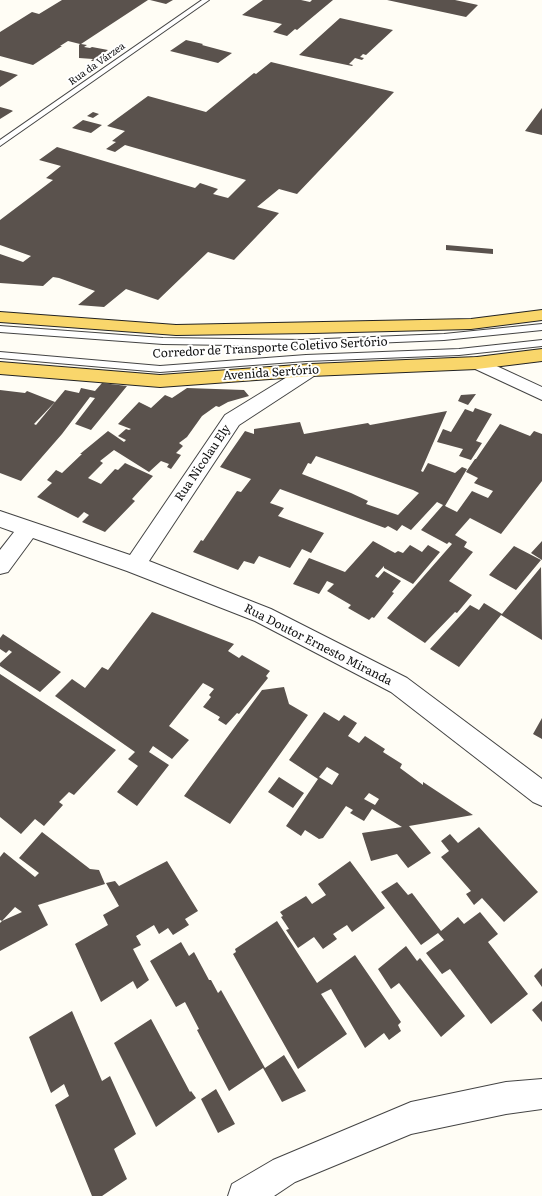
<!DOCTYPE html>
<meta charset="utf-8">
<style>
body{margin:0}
canvas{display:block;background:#fffdf5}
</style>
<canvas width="542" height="1196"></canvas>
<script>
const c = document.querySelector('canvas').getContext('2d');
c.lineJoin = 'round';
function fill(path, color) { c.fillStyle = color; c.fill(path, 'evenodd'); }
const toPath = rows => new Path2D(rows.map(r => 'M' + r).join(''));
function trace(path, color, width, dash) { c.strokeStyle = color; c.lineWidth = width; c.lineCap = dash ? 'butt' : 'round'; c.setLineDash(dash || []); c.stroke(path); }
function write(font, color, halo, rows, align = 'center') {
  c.font = font + ' Literata,serif'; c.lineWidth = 4; c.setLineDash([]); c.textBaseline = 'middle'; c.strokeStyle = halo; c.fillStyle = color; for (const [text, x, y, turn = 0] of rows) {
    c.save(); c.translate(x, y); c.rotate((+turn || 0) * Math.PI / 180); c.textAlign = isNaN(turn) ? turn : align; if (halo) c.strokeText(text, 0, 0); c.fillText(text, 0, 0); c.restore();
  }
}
fill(toPath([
 [62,0,148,0,81,44,87,45,84,47,90,48,92,47,108,50,93,61,91,61,93,59,79,58,79,45,80,44,68,41,60,46,62,46,33,65,0,56,0,32,32,12,39,14],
 [150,0,173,0,166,4],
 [263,0,301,0,310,2,312,0,333,0,297,30,295,29,287,36,273,32,282,24,242,15],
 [387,0,455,0,478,5,466,17],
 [340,18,393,30,366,55,363,54,360,57,364,58,362,60,355,58,349,64,353,65,352,66,299,55],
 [186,40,203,44,202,45,232,53,218,63,170,51],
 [271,62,394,92,297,194,279,189,257,207,279,213,234,260,208,252,158,300,126,289,104,307,78,305,95,291,59,278,53,277,43,286,0,283,0,254,23,262,31,256,0,245,0,220,53,180,46,178,61,166,39,160,57,147,195,188,200,183,218,189,213,194,228,198,246,180,125,145,115,152,106,149,116,142,112,141,125,131,107,126,148,96,206,112,254,73,256,74],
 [0,70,18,75,0,87],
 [0,107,11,110,13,111,0,119],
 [542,108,542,135,525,131],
 [93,112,99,114,93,118,87,116],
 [83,120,102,125,91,133,72,128],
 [446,245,493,249,493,254,446,250],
 [102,383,127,386,91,430,75,424,95,398,90,397,62,434,21,481,0,473,0,390,25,393,27,391,55,402,34,424,36,425,65,390,79,393,81,388,95,391],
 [187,388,244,390,249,396,228,402,219,407,216,406,202,416,187,437,179,443,183,446,176,453,181,455,171,469,167,467,169,464,161,461,149,472,114,450,100,461,103,463,88,478,101,484,115,469,118,470,125,463,153,476,132,499,135,501,105,532,82,522,89,515,84,512,78,518,37,497,52,483,47,480,56,470,62,473,82,454,80,454,108,431,124,442,126,440,118,436,126,429,129,430,131,429,118,424,139,402,151,408,165,395,172,398],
 [476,394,468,405,458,401,461,395],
 [475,408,492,414,476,441,482,443,471,460,459,456,463,449,437,442,443,429,451,432,465,409,473,412],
 [447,411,421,471,423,472,428,463,455,473,462,467,467,469,445,506,457,512,472,491,488,498,493,491,474,483,478,478,466,472,475,459,476,459,500,424,530,436,534,431,542,434,542,481,501,534,470,518,455,535,467,542,464,547,473,552,449,581,472,595,457,613,455,612,425,643,387,618,452,544,449,542,447,544,421,530,443,505,437,502,411,530,402,525,397,531,388,526,385,528,280,489,270,503,284,508,278,516,324,533,311,553,302,549,290,568,259,556,254,564,244,561,238,570,193,552,201,540,203,541,237,491,241,492,251,479,220,467,245,431,254,434,254,429,300,422,304,434,368,423,370,425],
 [316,456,413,490,419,493,398,515,366,504,368,501,351,493,302,474,308,463,311,464],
 [373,541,395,553,398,551,403,553,410,545,422,552,428,545,440,552,413,584,384,568,384,566,375,576,378,578,384,571,401,581,392,592,394,593,374,618,372,617,369,620,348,608,351,605,327,591,334,584,327,581,319,594,293,584,309,558,345,572],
 [542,541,542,560,531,553],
 [514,546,541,560,516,590,489,575],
 [541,567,542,640,501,615,459,667,430,649,470,605,479,610,484,603,502,614],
 [152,612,234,644,228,651,239,658,242,655,270,671,266,676,268,678,239,714,237,713,226,725,218,720,220,717,203,707,211,697,209,695,214,689,203,683,169,726,189,740,172,759,153,746,149,752,169,765,137,806,117,792,138,766,128,759,135,752,55,696,72,679,85,688,102,667,108,670],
 [3,634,61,672,40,692,0,666,0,663,12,652,9,650,6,653,0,649,0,638],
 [0,674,116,750,74,795,69,792,59,802,63,805,44,826,35,819,21,834,0,817],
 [284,687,289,704,308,715,230,824,184,796,262,690],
 [324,712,339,721,344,715,357,723,348,736,359,743,365,736,385,749,383,752,402,764,400,768,423,785,423,782,473,815,409,826,431,853,408,868,397,854,371,861,362,833,402,827,372,809,364,821,350,813,353,810,346,806,323,838,319,839,305,830,301,836,286,826,318,779,289,760],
 [327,767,339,774,332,785,319,777],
 [369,793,379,799,375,805,364,799],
 [542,718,542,739,533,734],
 [279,777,304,793,293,808,268,792],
 [479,827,538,892,504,922,482,898,474,905,466,894,471,891,441,857,449,851,441,841,450,834,458,843],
 [42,832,90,869,99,870,105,884,38,905,48,925,0,951,0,923,2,921,22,912,15,907,2,921,0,920,0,857,4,852,35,877,39,873,19,858],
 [167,861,198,911,185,919,189,925,173,935,168,928,159,934,154,925,136,936,141,945,133,949,149,980,137,989,133,981,101,1002,75,944,108,925,103,915,119,906,106,883,115,881,119,886],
 [350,861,385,908,352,932,347,925,333,934,337,939,323,949,314,937,298,948,286,930,289,929,281,917,283,916,280,912,306,896,312,904,326,895,318,884],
 [397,882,408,895,412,893,441,931,458,917,464,924,480,912,498,934,488,942,528,994,491,1024,450,969,442,974,426,953,444,940,438,933,421,945,381,892],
 [277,921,317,983,355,955,401,1022,398,1025,401,1031,389,1040,384,1033,365,1048,331,989,321,994,347,1034,298,1069,233,954,236,952,235,949],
 [181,942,189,956,194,952,209,980,211,980,218,993,221,990,265,1068,284,1055,306,1091,282,1102,263,1068,229,1091,197,1030,199,1029,185,1002,176,1007,150,961],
 [406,946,417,961,420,958,465,1016,441,1037,399,983,391,989,378,969],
 [542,968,542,987,534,976],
 [542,1001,542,1022,532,1010],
 [72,1011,102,1081,110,1076,136,1134,114,1149,127,1179,102,1196,92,1196,55,1105,69,1096,64,1084,51,1093,29,1037],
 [151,1019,190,1092,191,1091,196,1098,156,1127,114,1043],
 [216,1089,235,1124,218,1133,201,1099]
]), '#5a524d');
const service = toPath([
 [202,0,209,0,0,146,0,140,202,0],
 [542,324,542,330,444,340,302,346,163,344,0,332,0,326,163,338,302,340,444,334,542,324],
 [542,340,542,346,459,355,306,361,160,372,0,358,0,352,160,366,306,355,459,349,542,340]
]);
const minor = toPath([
 [477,357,542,387,542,400,471,367,468,363,471,359,477,357],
 [311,364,317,366,320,370,317,374,239,425,149,561,271,609,407,678,542,779,542,806,533,802,391,692,255,621,127,571,33,538,8,572,0,574,0,550,14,532,0,527,0,511,130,555,225,415,305,366,311,364],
 [542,1079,542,1109,506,1114,411,1134,295,1182,274,1196,228,1196,232,1184,273,1160,411,1102,506,1082,542,1079]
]);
const primary = toPath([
 [542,310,542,320,471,329,313,333,176,335,0,322,0,312,176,325,471,319,542,310],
 [542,349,542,361,477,369,311,376,160,387,0,374,0,362,160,375,311,364,477,357,542,349]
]);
trace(service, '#444', 2);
trace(minor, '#444', 2);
trace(primary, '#222', 2);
fill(service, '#fff');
fill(minor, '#fff');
fill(primary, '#f9d66b');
write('10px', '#111', '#fff', [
 ["Rua da Várzea",97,64,-35]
]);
write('12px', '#111', '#fff', [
 ["Corredor de Transporte Coletivo Sertório",270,348,-3],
 ["Avenida Sertório",271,373,-4],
 ["Rua Nicolau Ely",203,463,-56],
 ["Rua Doutor Ernesto Miranda",318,645,27]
]);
</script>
